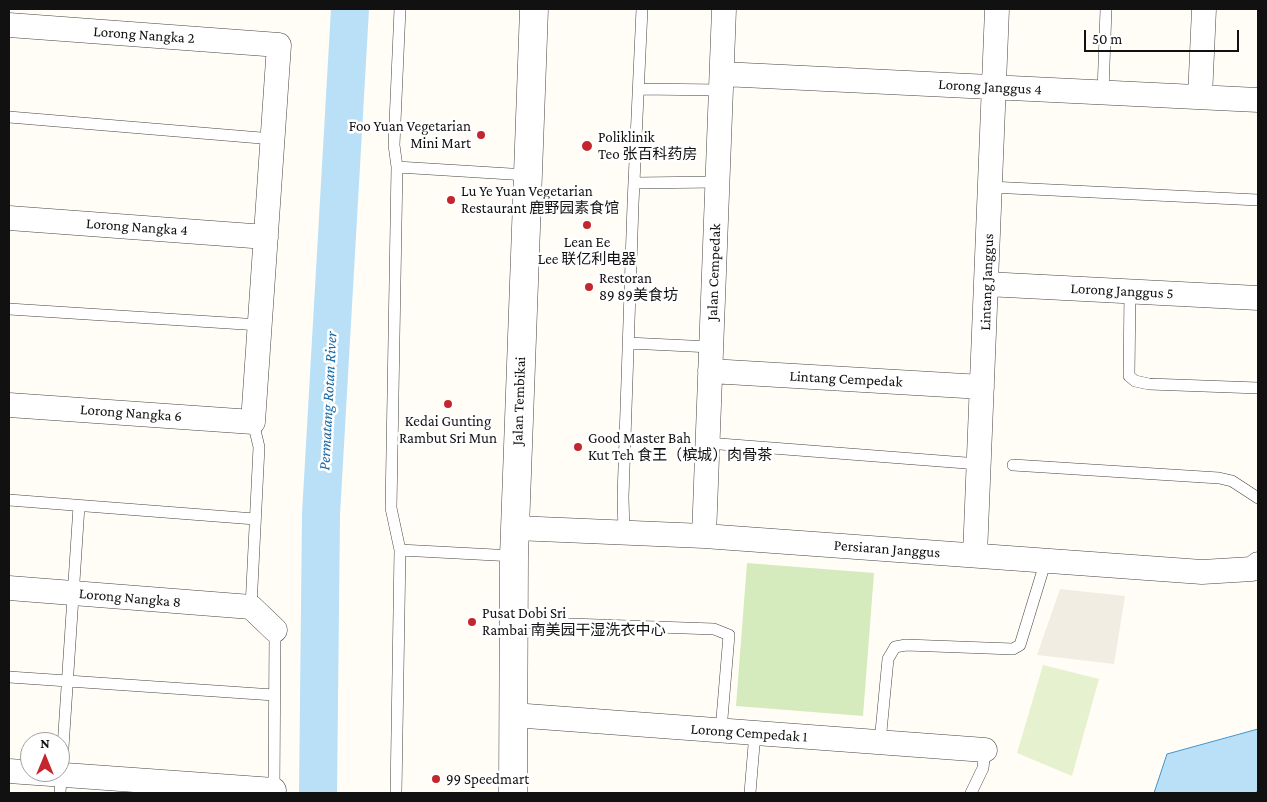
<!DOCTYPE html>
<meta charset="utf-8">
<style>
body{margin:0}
#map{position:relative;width:1267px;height:802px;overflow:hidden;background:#fffdf5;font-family:"Crimson Pro",serif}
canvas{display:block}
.frame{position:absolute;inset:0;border:10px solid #111;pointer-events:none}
.north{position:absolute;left:20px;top:732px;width:50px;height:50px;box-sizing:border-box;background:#fff;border:1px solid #a0a0a0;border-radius:50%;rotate:0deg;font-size:14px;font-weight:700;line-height:20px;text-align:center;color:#111}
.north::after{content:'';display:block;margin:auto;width:18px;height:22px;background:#c4262e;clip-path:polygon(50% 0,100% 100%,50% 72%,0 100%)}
.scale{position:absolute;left:1084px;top:30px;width:155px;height:22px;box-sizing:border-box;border:2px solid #111;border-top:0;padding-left:6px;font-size:15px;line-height:18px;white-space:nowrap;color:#111;-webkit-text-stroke:4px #fff;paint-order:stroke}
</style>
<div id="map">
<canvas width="1267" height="802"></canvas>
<div class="frame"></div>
<div class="north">N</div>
<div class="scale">50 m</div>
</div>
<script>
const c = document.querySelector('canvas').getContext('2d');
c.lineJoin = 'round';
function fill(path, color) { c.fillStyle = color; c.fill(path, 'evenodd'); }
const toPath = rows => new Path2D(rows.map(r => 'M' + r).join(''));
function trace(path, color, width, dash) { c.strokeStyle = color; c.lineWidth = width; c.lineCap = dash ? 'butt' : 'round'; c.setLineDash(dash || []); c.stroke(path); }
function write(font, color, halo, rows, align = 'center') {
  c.font = font + ' "Crimson Pro","Noto Sans SC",serif'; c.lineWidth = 5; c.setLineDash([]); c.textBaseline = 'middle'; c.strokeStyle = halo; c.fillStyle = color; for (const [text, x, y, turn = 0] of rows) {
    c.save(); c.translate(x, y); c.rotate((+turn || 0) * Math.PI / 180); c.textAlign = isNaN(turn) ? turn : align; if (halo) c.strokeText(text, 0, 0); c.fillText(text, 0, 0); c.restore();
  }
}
fill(toPath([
 [747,563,874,573,863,716,736,706]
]), '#d5ebbd');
fill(toPath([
 [1043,665,1099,679,1072,776,1017,753]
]), '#e6f2cf');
fill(toPath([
 [1060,589,1125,596,1114,664,1037,655]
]), '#f1ede2');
const water = toPath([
 [1258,729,1258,791,1255,793,1154,793,1167,754,1258,729]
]);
fill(water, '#b9e0f7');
trace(water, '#3f96cf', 1);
trace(toPath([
 [318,793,321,514,350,9]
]), '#b9e0f7', 38);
const service = toPath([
 [639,89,721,90],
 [1103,92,1106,9],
 [9,117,273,139],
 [397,167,527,175],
 [634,183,717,182],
 [990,187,1258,200],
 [1130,291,1129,376,1135,381,1149,384,1258,388],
 [9,309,260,325],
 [628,343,711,347],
 [707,443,979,464],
 [1013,465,1219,478,1232,481,1258,498],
 [9,500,255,519],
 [624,533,623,497,633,204,642,9],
 [400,550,514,556],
 [251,607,259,447,253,422],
 [513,622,714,629,729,635,721,730],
 [9,677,274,695],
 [880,742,888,659,895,647,906,645,1013,649,1020,645,1046,560],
 [274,792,275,630],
 [60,793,79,506],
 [396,793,400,550,391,508,397,167,394,145,400,9],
 [750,793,755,733],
 [971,793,983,768,985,750]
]);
const minor = toPath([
 [9,25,279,45,253,422,9,405],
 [722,74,1258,100],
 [1200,97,1204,9],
 [9,218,266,237],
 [986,284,1258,298],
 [710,371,982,387],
 [515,528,704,536,1202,572,1252,569,1258,564],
 [704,536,724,9],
 [975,555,997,9],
 [9,588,251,607,275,630],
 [513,715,985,750],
 [9,771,274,790]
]);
const tertiary = toPath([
 [513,793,514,556,534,9]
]);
trace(service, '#444', 12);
trace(minor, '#444', 25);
trace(tertiary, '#444', 29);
trace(service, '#fff', 11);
trace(minor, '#fff', 24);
trace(tertiary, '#fff', 28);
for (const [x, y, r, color] of [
 [481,135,5,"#c4262e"],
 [587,146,6,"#c4262e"],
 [451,200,5,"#c4262e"],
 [587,225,5,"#c4262e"],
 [589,287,5,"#c4262e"],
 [448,404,5,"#c4262e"],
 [578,447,5,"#c4262e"],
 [472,622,5,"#c4262e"],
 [436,779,5,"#c4262e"]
]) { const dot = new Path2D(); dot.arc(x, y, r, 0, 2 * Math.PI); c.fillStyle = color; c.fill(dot); trace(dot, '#fff', 2); }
write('15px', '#111', '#fff', [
 ["Lorong Nangka 2",144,35,4],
 ["Lorong Janggus 4",990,87,3],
 ["Lorong Nangka 4",137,227,4],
 ["Jalan Cempedak",714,272,-88],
 ["Lintang Janggus",987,282,-88],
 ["Lorong Janggus 5",1122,291,3],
 ["Lintang Cempedak",846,379,3],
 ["Jalan Tembikai",519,401,-88],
 ["Lorong Nangka 6",131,413,4],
 ["Persiaran Janggus",887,549,4],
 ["Lorong Nangka 8",130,598,5],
 ["Lorong Cempedak 1",749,733,4]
]);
write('15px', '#111', '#fff', [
 ["Foo Yuan Vegetarian",471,126,"right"],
 ["Mini Mart",471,143,"right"],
 ["Poliklinik",598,137],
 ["Teo 张百科药房",598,154],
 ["Lu Ye Yuan Vegetarian",461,191],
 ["Restaurant 鹿野园素食馆",461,208],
 ["Lean Ee",587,242,"center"],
 ["Lee 联亿利电器",587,259,"center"],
 ["Restoran",599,278],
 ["89 89美食坊",599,295],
 ["Kedai Gunting",448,421,"center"],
 ["Rambut Sri Mun",448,438,"center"],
 ["Good Master Bah",588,438],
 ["Kut Teh 食王（槟城）肉骨茶",588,455],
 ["Pusat Dobi Sri",482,613],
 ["Rambai 南美园干湿洗衣中心",482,630],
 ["99 Speedmart",446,779]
], 'left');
write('italic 16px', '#1768a6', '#fff', [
 ["Permatang Rotan River",328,401,-87]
]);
</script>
